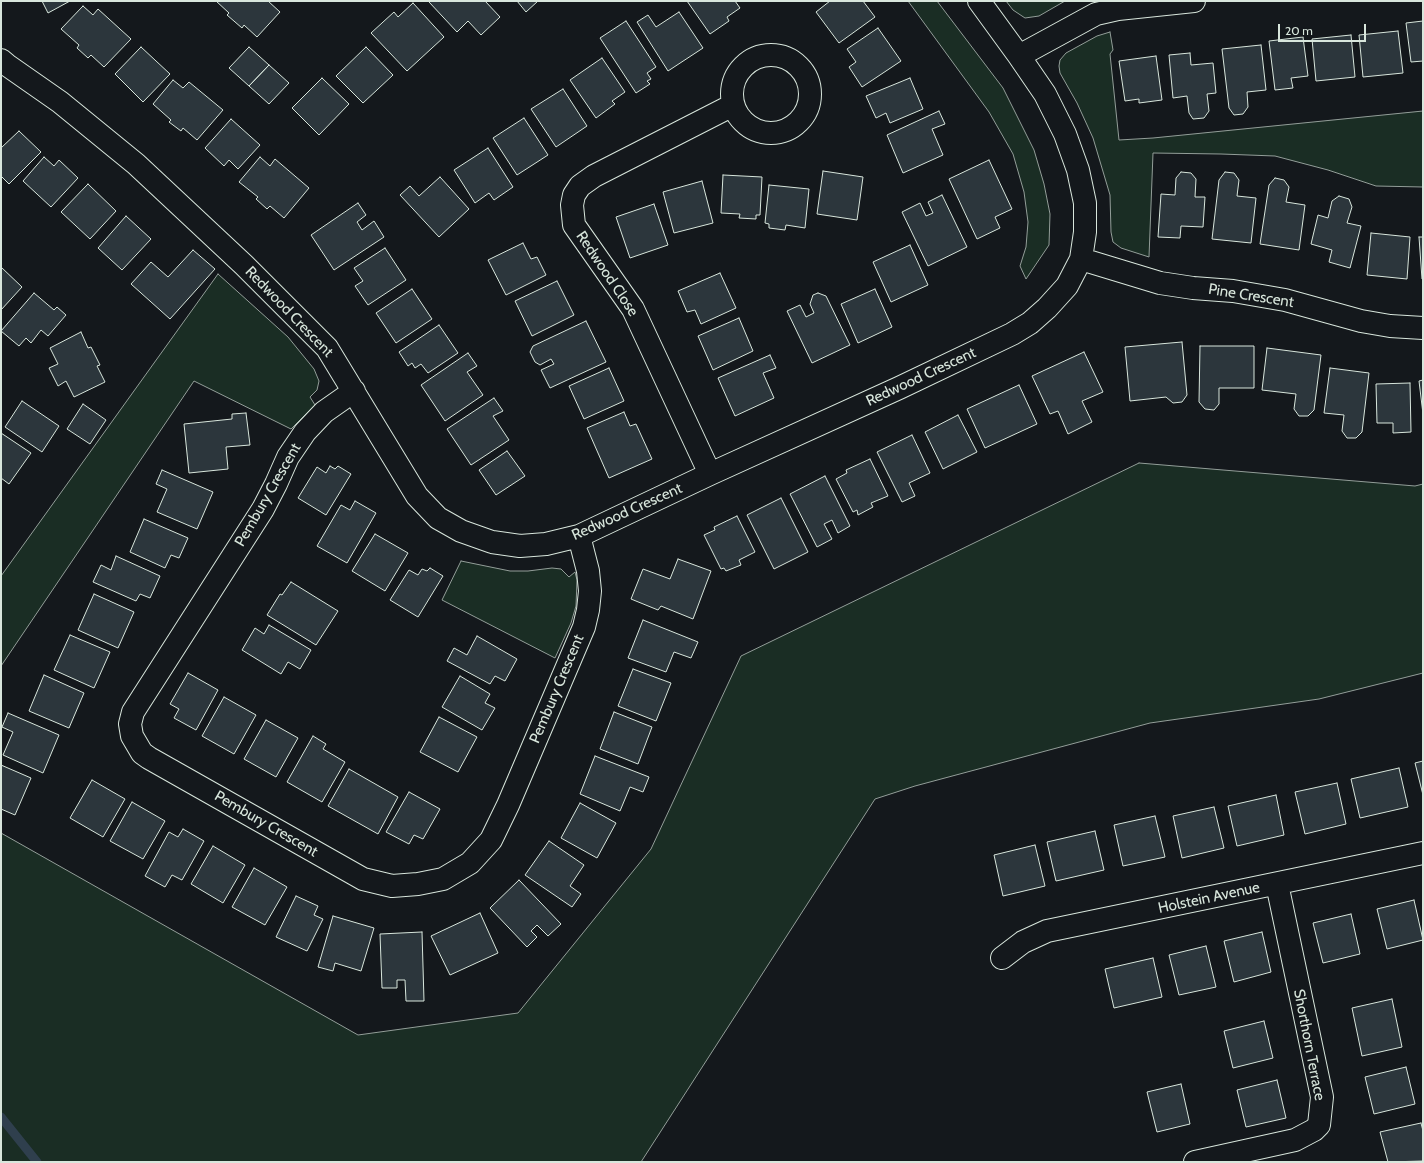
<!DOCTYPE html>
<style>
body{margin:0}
#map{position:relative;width:1424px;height:1163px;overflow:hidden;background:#14181c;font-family:Cabin,sans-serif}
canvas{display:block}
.frame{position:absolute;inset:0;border:2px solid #d8e6dc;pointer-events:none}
.scale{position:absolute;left:1278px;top:24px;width:88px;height:18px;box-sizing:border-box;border:2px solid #d8e6dc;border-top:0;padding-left:5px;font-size:12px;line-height:14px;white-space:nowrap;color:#d8e6dc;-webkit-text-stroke:3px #14181c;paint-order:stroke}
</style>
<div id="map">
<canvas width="1424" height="1163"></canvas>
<div class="frame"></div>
<div class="scale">20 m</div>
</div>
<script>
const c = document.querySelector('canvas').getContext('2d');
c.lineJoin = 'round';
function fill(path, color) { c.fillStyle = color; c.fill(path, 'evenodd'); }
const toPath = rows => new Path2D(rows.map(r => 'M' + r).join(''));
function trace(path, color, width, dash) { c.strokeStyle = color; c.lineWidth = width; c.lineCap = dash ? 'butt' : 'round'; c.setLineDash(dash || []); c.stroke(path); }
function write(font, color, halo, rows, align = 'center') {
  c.font = font + ' Cabin,sans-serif'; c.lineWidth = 3; c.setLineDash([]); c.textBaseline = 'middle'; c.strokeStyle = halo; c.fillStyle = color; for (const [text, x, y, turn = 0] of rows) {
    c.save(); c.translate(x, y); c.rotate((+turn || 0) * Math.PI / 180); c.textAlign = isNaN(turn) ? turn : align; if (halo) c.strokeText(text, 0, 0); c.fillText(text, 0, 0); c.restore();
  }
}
const green = toPath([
 [908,1,937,1,1003,88,1034,150,1044,184,1050,214,1049,245,1026,279,1020,266,1026,247,1028,222,1024,192,1013,154,989,112,908,1],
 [1006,1,1065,1,1039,16,1025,18,1013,10,1006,1],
 [1110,32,1113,50,1110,54,1119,140,1153,138,1423,111,1423,187,1376,186,1328,170,1275,156,1221,154,1153,153,1149,257,1121,248,1113,242,1111,232,1110,195,1093,138,1077,103,1060,73,1059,66,1060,60,1066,53,1097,36,1110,32],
 [218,274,288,337,314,369,319,381,317,390,310,397,315,405,291,429,194,381,1,666,1,576,218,274],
 [1139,463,1415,486,1423,484,1423,673,1319,699,1150,723,915,786,875,799,641,1162,1,1162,1,833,358,1035,518,1013,651,849,741,656,1139,463],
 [461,561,510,571,528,571,552,568,561,569,569,577,575,572,577,580,576,606,571,623,555,658,442,600,461,561]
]);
fill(green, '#1a2d24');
trace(green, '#939e99', 1);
trace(toPath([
 [1,1117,37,1162]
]), '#2f3f4d', 9);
const building = toPath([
 [42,1,70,1,48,13,42,1],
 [216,1,268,1,280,12,257,37,244,25,242,28,227,15,229,13,216,1],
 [430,1,485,1,500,17,481,35,468,21,457,32,429,2,430,1],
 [517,1,538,1,526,12,517,1],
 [687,1,735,1,740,8,727,17,729,21,710,34,687,1],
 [830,1,863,1,875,17,839,43,816,12,830,1],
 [413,3,444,37,407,71,371,33,394,12,398,17,413,3],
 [83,6,93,15,98,9,131,39,104,67,91,55,88,58,77,48,79,45,61,29,83,6],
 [679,12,703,48,668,71,637,22,648,15,656,27,679,12],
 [626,21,656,67,647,73,651,79,647,81,650,84,636,93,600,38,626,21],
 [1423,21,1423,61,1411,62,1406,23,1423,21],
 [878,28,901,61,862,87,849,67,856,62,847,49,878,28],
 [1398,31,1403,73,1363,77,1359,35,1398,31],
 [1351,35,1355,77,1316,81,1312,39,1351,35],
 [1303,37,1308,76,1291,78,1293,88,1275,90,1269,41,1303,37],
 [1261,45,1266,90,1247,92,1248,107,1243,114,1234,115,1229,108,1222,49,1261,45],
 [141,47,170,74,143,102,115,74,141,47],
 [249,47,269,65,249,86,229,68,249,47],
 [366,47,393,75,363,103,336,76,366,47],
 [1190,53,1191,65,1213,63,1216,93,1207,94,1209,111,1204,118,1193,119,1189,113,1187,96,1173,98,1169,55,1190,53],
 [1156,56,1162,100,1139,103,1139,99,1125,101,1119,61,1156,56],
 [602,58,625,92,612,101,615,104,596,118,570,80,602,58],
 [269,65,289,83,269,104,249,86,269,65],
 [322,78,349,104,319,135,292,108,322,78],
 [910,78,923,109,890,123,886,113,876,118,866,96,910,78],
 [173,80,183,88,189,82,223,110,197,140,183,128,181,131,169,122,171,120,153,104,173,80],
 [563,89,587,126,556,147,531,109,563,89],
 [939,111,945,124,932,129,943,155,903,173,887,135,939,111],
 [524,118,548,155,517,175,493,138,524,118],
 [231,119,260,145,238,169,229,160,224,166,205,148,231,119],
 [19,131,41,152,9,184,1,176,1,148,19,131],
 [488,148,513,187,494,200,489,193,475,203,454,170,488,148],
 [44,157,54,166,59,160,78,178,51,207,23,181,44,157],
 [260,157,270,166,275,159,309,188,284,218,270,206,267,209,256,199,258,197,239,182,260,157],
 [989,160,1012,209,995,217,1000,228,977,239,949,179,989,160],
 [823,171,863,177,857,220,817,214,823,171],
 [1181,172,1191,173,1196,179,1195,197,1205,197,1203,227,1181,226,1180,238,1158,237,1161,194,1175,195,1176,178,1181,172],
 [1225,172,1234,173,1239,180,1237,196,1256,198,1251,243,1212,239,1219,180,1225,172],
 [723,175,762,177,760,215,756,215,756,219,739,218,740,214,721,213,723,175],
 [440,177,469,209,439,237,400,195,410,186,419,196,440,177],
 [1275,178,1284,180,1289,187,1286,202,1305,205,1299,250,1260,244,1269,185,1275,178],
 [702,181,713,223,674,233,663,192,702,181],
 [88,184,116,211,90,239,61,212,88,184],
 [769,185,809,189,805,228,786,225,785,230,769,228,769,224,765,223,769,185],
 [942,195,967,247,928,266,902,212,920,203,926,216,933,213,928,202,942,195],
 [1339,196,1349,199,1352,207,1347,223,1361,226,1350,268,1329,262,1332,250,1311,244,1318,215,1328,218,1332,201,1339,196],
 [358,203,366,215,357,222,362,230,374,221,384,237,334,270,311,235,358,203],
 [654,204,668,245,630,258,616,217,654,204],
 [126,216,151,239,122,270,98,248,126,216],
 [1371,233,1410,237,1407,279,1367,275,1371,233],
 [1419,237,1423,237,1423,279,1422,279,1419,237],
 [523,243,531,259,537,257,546,275,506,295,488,260,523,243],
 [910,245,928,285,891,302,873,262,910,245],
 [385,248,406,280,368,305,355,286,363,281,354,268,385,248],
 [193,250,215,269,170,319,131,284,151,262,168,277,193,250],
 [1,267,22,287,1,310,1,267],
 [720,273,736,308,701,324,695,310,687,312,678,291,720,273],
 [557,281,574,315,532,336,515,301,557,281],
 [412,289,432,319,396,343,376,313,412,289],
 [875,289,892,327,858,343,841,304,875,289],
 [34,293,54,310,57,307,66,315,48,336,41,330,31,343,26,338,19,346,1,331,34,293],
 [818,293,826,296,850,345,812,363,787,311,800,305,806,317,814,313,810,304,813,295,818,293],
 [739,318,753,351,713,370,698,336,739,318],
 [586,321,606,362,550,388,541,370,554,364,551,359,540,365,535,362,530,352,533,346,586,321],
 [439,325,458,353,428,373,421,364,415,368,412,363,408,366,399,352,439,325],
 [81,332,88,348,91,347,100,365,97,366,105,382,74,397,66,381,58,386,49,368,58,364,50,348,81,332],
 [1182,342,1187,395,1182,402,1173,403,1166,397,1130,401,1125,347,1182,342],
 [1200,346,1254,346,1254,388,1219,388,1219,404,1214,410,1205,409,1199,402,1200,346],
 [1267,348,1321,355,1314,410,1308,416,1299,416,1294,409,1296,394,1262,390,1267,348],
 [1084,352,1103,392,1082,401,1092,422,1068,434,1058,411,1050,414,1032,376,1084,352],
 [468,353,477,366,467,372,483,395,445,421,421,385,468,353],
 [770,355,776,368,763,373,774,398,735,416,718,378,770,355],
 [609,368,624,401,584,419,569,386,609,368],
 [1330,368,1369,373,1362,432,1356,438,1347,438,1342,431,1344,415,1324,413,1330,368],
 [1423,380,1423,414,1419,381,1423,380],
 [1410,383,1411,432,1393,433,1393,423,1377,423,1376,384,1410,383],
 [1019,385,1037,424,985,448,967,409,1019,385],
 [494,398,503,411,493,416,509,440,471,465,447,429,494,398],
 [22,401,59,426,42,452,5,427,22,401],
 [83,404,106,420,90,444,67,429,83,404],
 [624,412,630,426,636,424,652,459,609,478,587,428,624,412],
 [246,413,250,445,226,447,228,469,189,473,184,424,232,419,232,414,246,413],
 [958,415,977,452,943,469,925,432,958,415],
 [1,433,31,453,9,484,1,478,1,433],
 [912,435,930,473,909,483,915,496,902,502,877,452,912,435],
 [507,451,525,476,496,495,479,470,507,451],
 [870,459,888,496,871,503,873,507,858,515,857,510,853,512,836,479,847,473,846,470,870,459],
 [330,466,335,469,338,466,351,474,326,515,298,498,317,467,326,473,330,466],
 [162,470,213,492,197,529,157,512,167,489,156,484,162,470],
 [825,476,850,526,838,533,832,520,824,524,832,539,817,547,790,494,825,476],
 [781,498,808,552,774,569,747,515,781,498],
 [355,501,376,513,347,563,317,546,341,505,350,510,355,501],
 [737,516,755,552,739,560,741,565,726,571,724,568,721,569,704,535,715,530,714,527,737,516],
 [144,519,188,538,179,558,171,555,165,568,130,552,144,519],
 [375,534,408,553,385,591,352,571,375,534],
 [116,556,160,576,150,598,140,594,136,601,93,582,101,565,111,570,116,556],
 [678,559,711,571,693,619,661,606,658,610,631,599,643,569,670,579,678,559],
 [430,568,443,576,418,617,390,600,409,570,418,575,422,569,427,571,430,568],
 [291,582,338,611,316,645,267,615,280,594,282,595,291,582],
 [94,594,134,612,118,648,78,630,94,594],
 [643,620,698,642,691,658,674,652,666,672,628,658,643,620],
 [269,625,311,650,300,669,288,662,281,674,242,650,255,628,264,634,269,625],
 [70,635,110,652,94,688,54,670,70,635],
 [477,636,517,659,505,681,495,676,490,684,447,661,454,648,467,655,477,636],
 [633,669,671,683,656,721,618,706,633,669],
 [188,673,218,690,196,730,174,718,179,709,170,704,188,673],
 [44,675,84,693,69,728,29,711,44,675],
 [460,676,490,694,485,703,495,708,482,730,442,707,460,676],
 [224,697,256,715,234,754,202,736,224,697],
 [614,712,652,727,638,764,600,749,614,712],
 [8,713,59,735,43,773,3,755,13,732,2,727,8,713],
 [439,717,477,737,458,772,420,752,439,717],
 [266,720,298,738,276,777,244,759,266,720],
 [313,736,326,744,323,749,345,762,322,802,287,782,313,736],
 [595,756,649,777,643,792,630,787,620,811,580,794,595,756],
 [1423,761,1423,795,1415,763,1423,761],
 [1,765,31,778,15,815,1,809,1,765],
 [1399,768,1408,807,1360,818,1351,779,1399,768],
 [349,769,398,797,378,834,328,806,349,769],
 [92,780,125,799,103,837,70,818,92,780],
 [1337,783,1346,824,1305,834,1295,792,1337,783],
 [409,792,440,809,423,839,414,835,409,844,386,832,409,792],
 [1276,795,1284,835,1237,846,1228,806,1276,795],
 [132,802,165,821,143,859,110,841,132,802],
 [580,803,616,823,597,858,561,838,580,803],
 [1214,807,1224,848,1182,858,1173,816,1214,807],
 [1155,816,1165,857,1123,866,1114,825,1155,816],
 [183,829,204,841,182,880,172,875,165,887,145,876,169,832,178,837,183,829],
 [1095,831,1104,870,1056,881,1047,842,1095,831],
 [549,841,584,865,570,886,581,894,572,907,525,875,549,841],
 [1035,845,1045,886,1003,896,994,855,1035,845],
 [213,846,245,865,223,903,191,884,213,846],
 [254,868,287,887,265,925,232,907,254,868],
 [519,880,561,924,548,936,537,925,531,931,537,937,527,947,490,908,519,880],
 [296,896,318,906,314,915,323,919,307,951,276,937,296,896],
 [1414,900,1423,940,1387,949,1377,909,1414,900],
 [480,913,498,953,450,975,431,936,480,913],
 [1351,914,1360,954,1323,963,1313,923,1351,914],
 [333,916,374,928,361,971,335,963,333,971,318,967,333,916],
 [422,932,424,1001,406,1001,405,980,397,980,397,988,382,988,380,934,422,932],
 [1262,932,1271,972,1234,982,1224,941,1262,932],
 [1206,946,1216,987,1179,995,1169,955,1206,946],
 [1153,958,1162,997,1114,1008,1105,969,1153,958],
 [1392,999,1402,1047,1362,1056,1352,1008,1392,999],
 [1264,1021,1273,1058,1233,1068,1224,1031,1264,1021],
 [1406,1067,1415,1104,1374,1114,1365,1077,1406,1067],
 [1277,1080,1286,1118,1246,1127,1237,1090,1277,1080],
 [1181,1084,1190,1124,1157,1132,1147,1092,1181,1084],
 [1421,1123,1423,1131,1423,1161,1388,1162,1380,1132,1421,1123]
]);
fill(building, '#2c363c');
trace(building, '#d8e6dc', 1);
const minor = toPath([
 '732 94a39 39 0 1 1 78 0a39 39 0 1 1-78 0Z',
 [1019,56,1096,14,1118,9,1194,1],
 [1,60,7,65,60,102,136,164,244,265,327,348,417,496,438,518,461,531,492,542,520,546,546,544,579,536,710,474,899,388,1012,334,1030,323,1047,308,1067,286,1081,259,1085,232,1085,203,1078,170,1065,134,1045,94,1019,56,979,1],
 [1081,259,1160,283,1193,288,1233,291,1285,300,1361,321,1390,326,1423,328],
 [354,391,324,412,305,432,288,457,276,484,263,509,133,712,130,724,132,736,142,753,149,758,363,879,392,886,418,884,443,879,470,863,491,840,508,805,584,627,588,610,590,591,588,571,579,536],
 [710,474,633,309,574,225,572,205,574,195,580,186,594,176,733,105],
 [1002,958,1023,942,1047,931,1423,853],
 [1195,1162,1295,1140,1314,1130,1319,1125,1322,1097,1277,884]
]);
trace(minor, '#d8e6dc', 24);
trace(minor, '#14181c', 22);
write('15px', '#d8e6dc', '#14181c', [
 ["Redwood Close",607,274,56],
 ["Pine Crescent",1251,296,9],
 ["Redwood Crescent",289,312,46],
 ["Redwood Crescent",921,377,-25],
 ["Pembury Crescent",268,495,-60],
 ["Redwood Crescent",627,512,-24],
 ["Pembury Crescent",557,689,-67],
 ["Pembury Crescent",266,824,30],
 ["Holstein Avenue",1209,898,-12],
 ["Shorthorn Terrace",1309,1045,79]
]);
</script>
